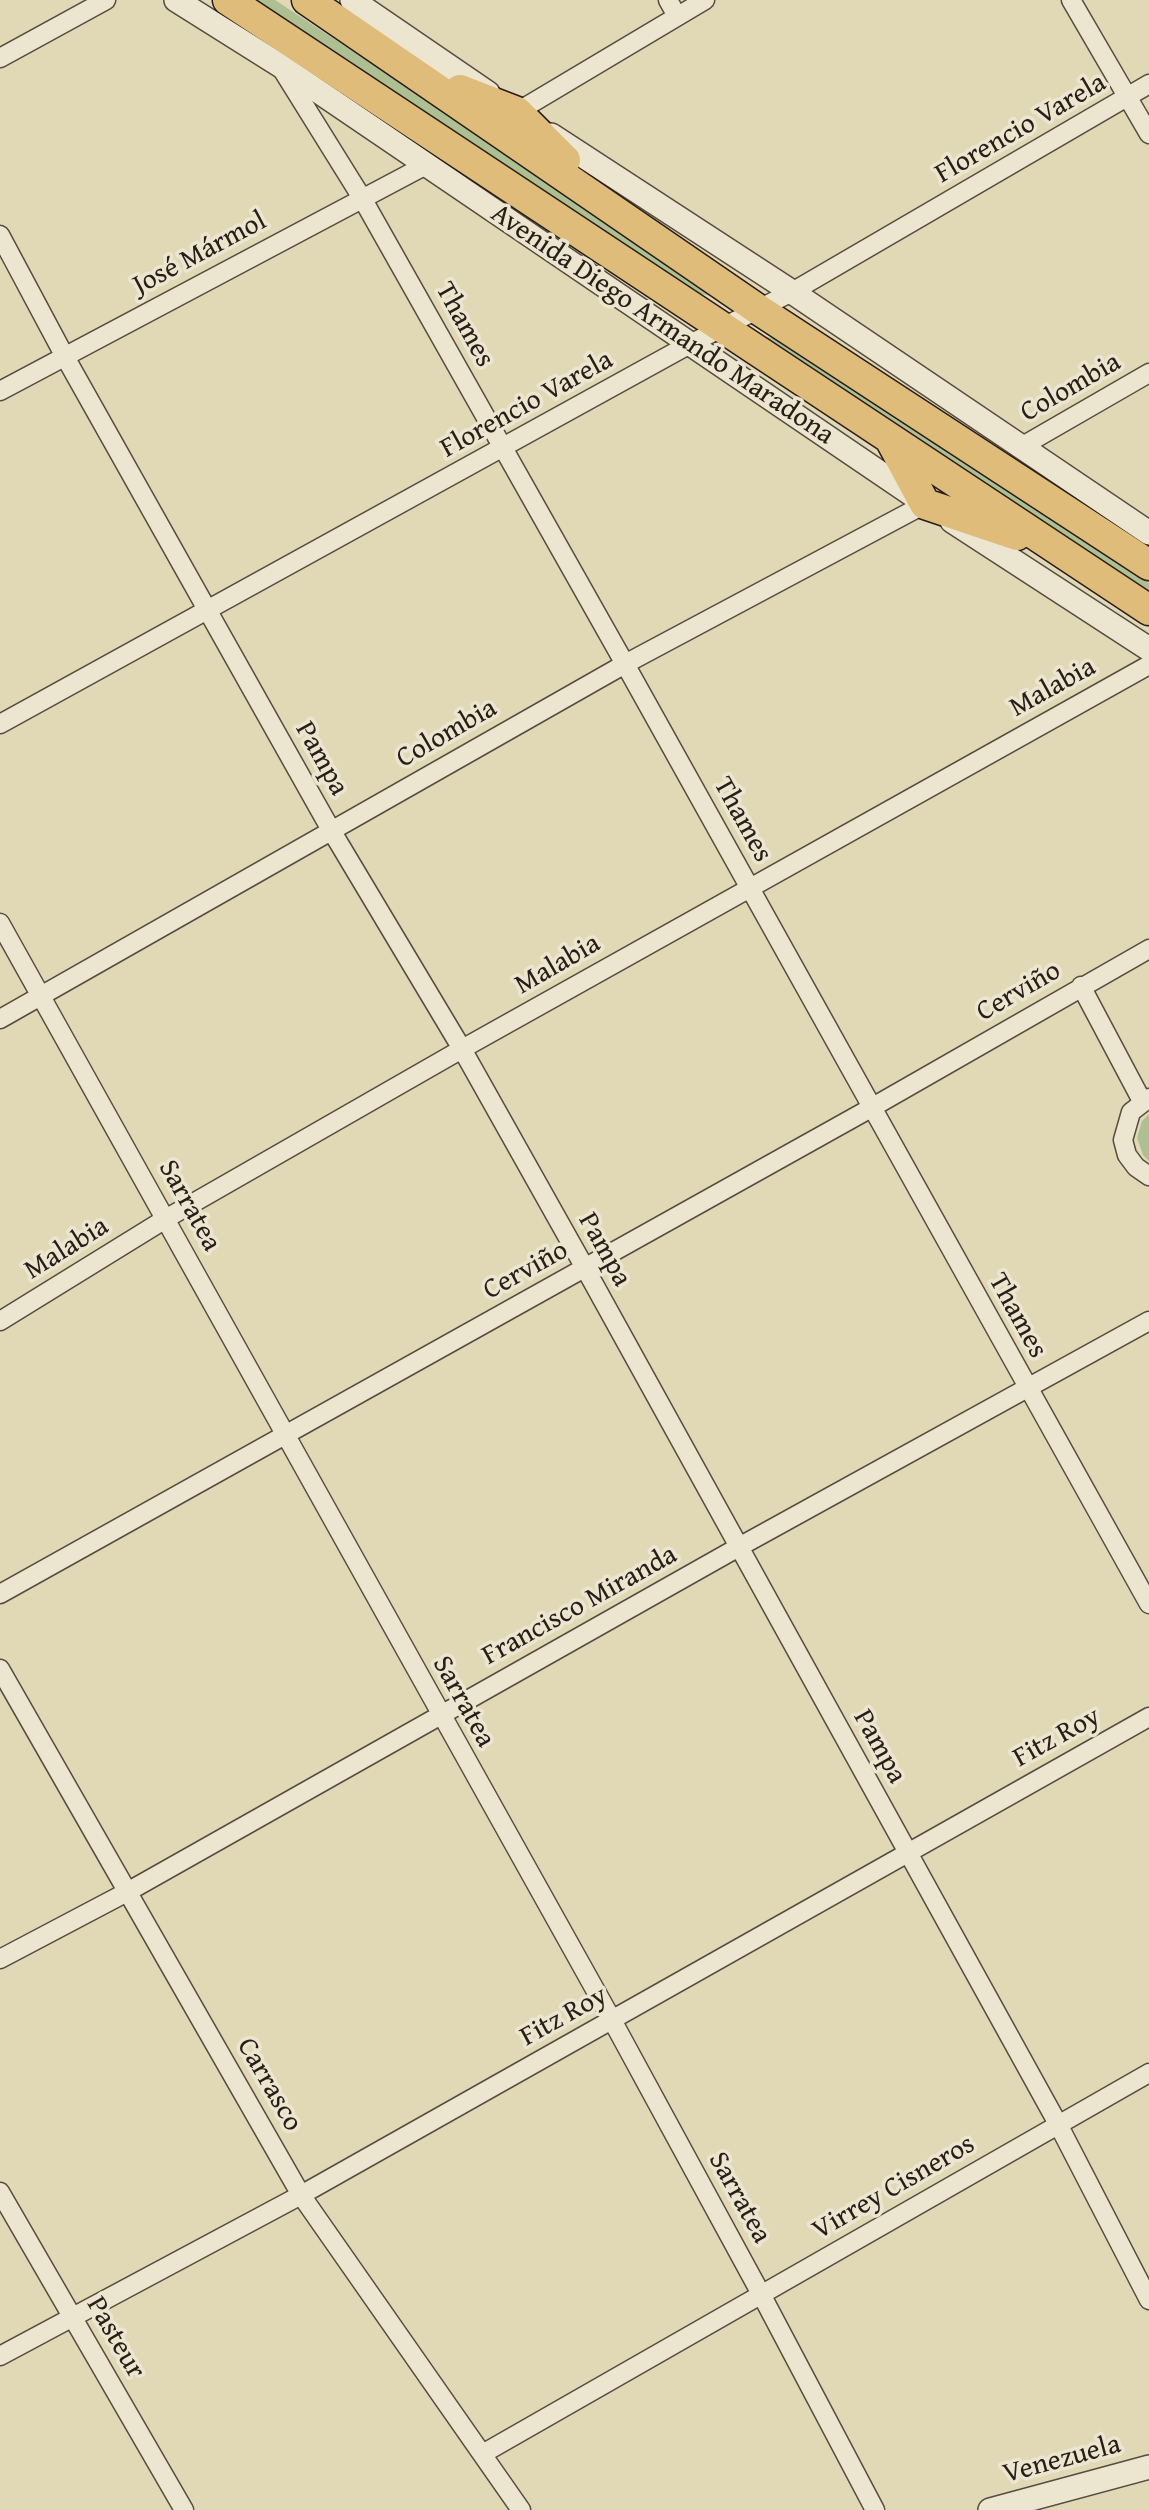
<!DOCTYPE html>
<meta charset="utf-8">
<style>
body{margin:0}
canvas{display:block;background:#e1d8b6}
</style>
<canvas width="1149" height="2510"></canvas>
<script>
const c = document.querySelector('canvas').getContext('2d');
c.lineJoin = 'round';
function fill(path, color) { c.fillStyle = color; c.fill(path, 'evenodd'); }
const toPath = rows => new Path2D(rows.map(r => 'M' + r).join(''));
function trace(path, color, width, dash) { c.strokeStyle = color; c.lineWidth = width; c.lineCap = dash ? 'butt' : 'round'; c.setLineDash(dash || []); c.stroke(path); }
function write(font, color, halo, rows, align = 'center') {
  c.font = font + ' "Gentium Book Plus",serif'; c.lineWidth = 7; c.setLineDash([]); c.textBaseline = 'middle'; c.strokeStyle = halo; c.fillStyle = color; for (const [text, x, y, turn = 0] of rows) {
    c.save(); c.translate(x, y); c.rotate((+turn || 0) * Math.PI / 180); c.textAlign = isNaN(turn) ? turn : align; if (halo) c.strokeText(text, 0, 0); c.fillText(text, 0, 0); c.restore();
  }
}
fill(toPath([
 [254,0,275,0,705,283,711,296,698,293],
 [764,337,778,338,1149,583,1149,597,771,348],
 [1149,1114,1149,1161,1143,1155,1137,1138,1142,1121]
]), '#aec092');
const minor = toPath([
 [668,0,677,16],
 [1071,0,1149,134],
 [0,58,106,0],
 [283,71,362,198,625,664,1149,1604],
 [517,112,705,0],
 [0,235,64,355,331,830,462,1049,585,1268,1058,2124,1149,2300],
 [0,391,426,165],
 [1019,448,1149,373],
 [0,724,690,344,792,292,1149,84],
 [0,923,612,2020,761,2294,875,2510],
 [1081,986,1142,1101],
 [0,1019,625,664,925,504],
 [1149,1098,1131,1112,1123,1140,1127,1155,1136,1167,1149,1176],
 [0,1321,167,1218,462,1049,1149,665],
 [0,1594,871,1108,1149,949],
 [0,1669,301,2195,521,2510],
 [0,1959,129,1891,737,1548,1149,1321],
 [0,2192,184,2510],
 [0,2356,301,2195,1149,1717],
 [484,2453,1149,2073]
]);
const tertiary = toPath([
 [176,0,281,66,923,502],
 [352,0,488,93],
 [551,135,792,292,1149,533],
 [952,521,1149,649],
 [990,2510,1149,2467]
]);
const primary = toPath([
 [228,0,1149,610],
 [307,0,759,310,1149,565],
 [460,90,517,112,565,160],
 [890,439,925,504,1017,535]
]);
trace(minor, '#564c3f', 21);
trace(tertiary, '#564c3f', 26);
trace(primary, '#281d17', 33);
trace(minor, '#ece6d0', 18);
trace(tertiary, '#ece6d0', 23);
trace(primary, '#e0bc7b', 30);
write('28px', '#281d17', '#ece6d0', [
 ["Florencio Varela",1021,129,-30],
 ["José Mármol",200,254,-28],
 ["Thames",464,325,61],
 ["Avenida Diego Armando Maradona",662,325,34],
 ["Colombia",1071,388,-30],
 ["Florencio Varela",527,405,-29],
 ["Malabia",1053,688,-29],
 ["Colombia",447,734,-30],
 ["Pampa",321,759,61],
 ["Thames",742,820,61],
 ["Malabia",558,965,-30],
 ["Cerviño",1019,992,-30],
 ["Sarratea",189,1206,61],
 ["Malabia",67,1249,-32],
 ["Pampa",604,1250,61],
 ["Cerviño",526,1271,-29],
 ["Thames",1017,1316,61],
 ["Francisco Miranda",580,1606,-29],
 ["Sarratea",463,1702,61],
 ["Fitz Roy",1057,1738,-29],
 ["Pampa",879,1747,61],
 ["Fitz Roy",564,2017,-29],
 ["Carrasco",269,2085,60],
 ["Virrey Cisneros",894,2188,-30],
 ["Sarratea",739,2198,61],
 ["Pasteur",115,2338,60],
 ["Venezuela",1062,2460,-15]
]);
</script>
